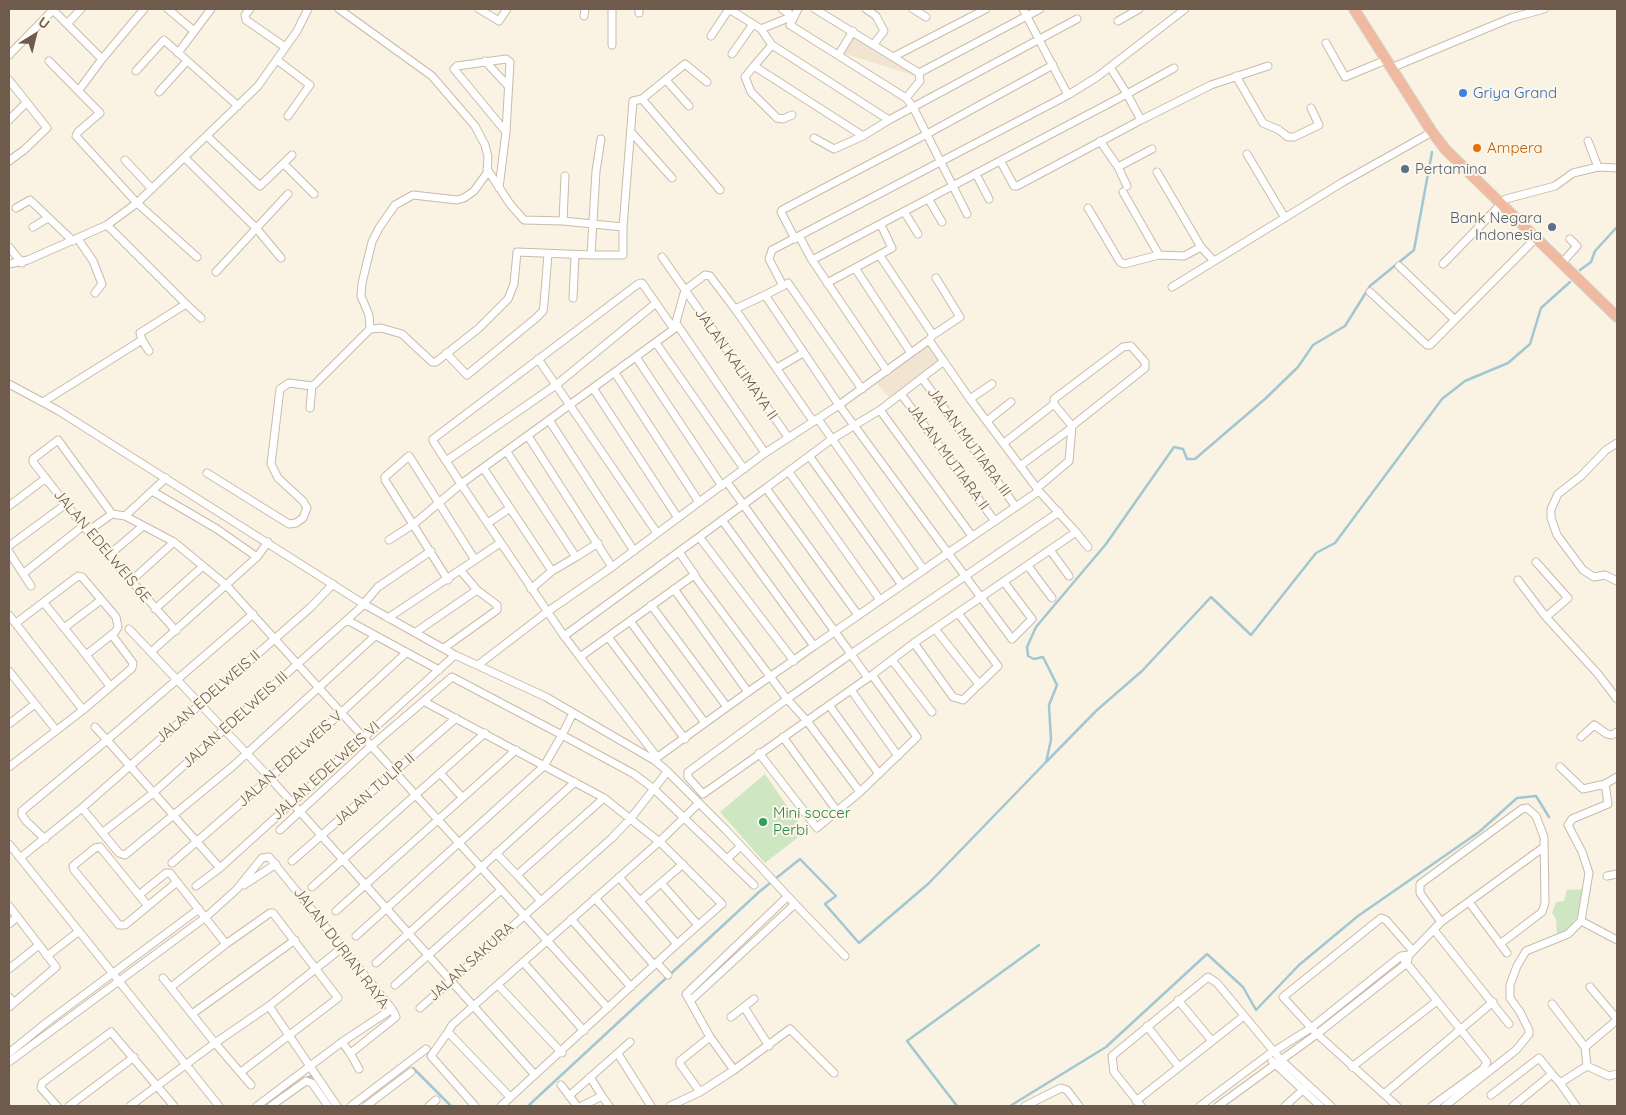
<!DOCTYPE html>
<style>
body{margin:0}
#map{position:relative;width:1626px;height:1115px;overflow:hidden;background:#faf3e3;font-family:Quicksand,sans-serif}
canvas{display:block}
.frame{position:absolute;inset:0;border:10px solid #6f5b4c;pointer-events:none}
.north{position:absolute;left:10px;top:10px;width:50px;height:50px;-webkit-text-stroke:4px #fdf7e9;paint-order:stroke;rotate:36deg;font-size:14px;font-weight:700;line-height:20px;text-align:center;color:#6f5b4c}
.north::after{content:'';display:block;margin:auto;width:18px;height:22px;background:#6f5b4c;clip-path:polygon(50% 0,100% 100%,50% 72%,0 100%)}
</style>
<div id="map">
<canvas width="1626" height="1115"></canvas>
<div class="frame"></div>
<div class="north">U</div>
</div>
<script>
const c = document.querySelector('canvas').getContext('2d');
c.lineJoin = 'round';
function fill(path, color) { c.fillStyle = color; c.fill(path, 'evenodd'); }
const toPath = rows => new Path2D(rows.map(r => 'M' + r).join(''));
function trace(path, color, width, dash) { c.strokeStyle = color; c.lineWidth = width; c.lineCap = dash ? 'butt' : 'round'; c.setLineDash(dash || []); c.stroke(path); }
function write(font, color, halo, rows, align = 'center') {
  c.font = font + ' Quicksand,sans-serif'; c.lineWidth = 4; c.setLineDash([]); c.textBaseline = 'middle'; c.strokeStyle = halo; c.fillStyle = color; for (const [text, x, y, turn = 0] of rows) {
    c.save(); c.translate(x, y); c.rotate((+turn || 0) * Math.PI / 180); c.textAlign = isNaN(turn) ? turn : align; if (halo) c.strokeText(text, 0, 0); c.fillText(text, 0, 0); c.restore();
  }
}
fill(toPath([
 [854,36,916,76,842,53],
 [930,344,942,361,889,397,874,380]
]), '#f1e5d2');
fill(toPath([
 [765,774,805,832,765,863,720,812],
 [1587,889,1578,916,1565,933,1557,935,1556,919,1552,913,1556,902,1564,901,1567,890]
]), '#cfe6c3');
trace(toPath([
 [1580,270,1591,262,1595,251,1617,227],
 [1047,761,1097,710,1142,671,1211,597,1251,635,1316,553,1335,543,1442,399,1465,381,1508,363,1530,344,1541,308,1570,282],
 [304,1079,312,1076,332,1106],
 [391,1083,413,1068,451,1106],
 [264,1106,291,1088],
 [528,1106,759,892,800,859,836,896,825,904,859,943,928,884,1046,762,1051,740,1049,705,1057,685,1043,657,1034,659,1028,656,1027,647,1036,627,1106,544,1174,447,1183,449,1187,459,1195,459,1265,399,1298,367,1313,345,1345,326,1370,286,1414,250,1432,152],
 [957,1106,907,1041,1039,945],
 [1010,1106,1106,1047,1207,954,1243,987,1256,1010,1299,965,1358,916,1479,832,1517,798,1536,796,1549,817]
]), '#a1c7d2', 2.5);
const minor = toPath([
 [52,9,67,24,81,9],
 [168,9,194,31],
 [250,9,245,15,246,20,285,47],
 [479,9,499,21,507,9],
 [612,9,612,45],
 [729,9,761,29,772,45,889,120,1077,19],
 [782,9,793,16],
 [798,9,790,25,906,98,920,81,919,73,815,9],
 [866,9,876,16,884,31,874,44],
 [913,9,926,17],
 [1023,9,1068,95],
 [639,13,639,9],
 [584,16,585,9],
 [1118,21,1139,9],
 [67,24,102,59,79,90],
 [761,29,793,16],
 [711,36,729,9],
 [1326,43,1345,77,1386,60],
 [178,53,211,9],
 [732,54,753,24],
 [839,54,853,31],
 [9,55,53,10],
 [895,56,986,9],
 [102,59,144,9],
 [277,60,310,85,288,116],
 [49,61,100,113,78,132,76,136,137,203,197,257],
 [485,61,508,86],
 [754,66,772,45],
 [1391,68,1511,18,1544,9],
 [136,71,164,40,238,106],
 [919,73,1040,9],
 [1236,76,1263,123,1279,130,1288,137,1294,137,1319,125,1311,108],
 [9,80,47,128,24,150,9,161],
 [666,80,689,106],
 [159,92,187,61],
 [906,98,913,107,967,214],
 [642,99,720,190],
 [792,115,783,119,777,118,751,92,745,77,754,66,863,136,889,120],
 [9,120,26,103],
 [1141,120,1211,85,1268,66],
 [632,133,672,178],
 [208,137,260,186,292,155],
 [814,138,834,149,863,136],
 [1100,141,1118,167,1152,149],
 [1588,141,1598,167],
 [1247,154,1285,218],
 [185,158,256,228,281,258],
 [125,160,152,189],
 [1001,162,1014,186,1017,186,1141,120,1127,94,1174,68],
 [284,164,314,194],
 [1118,167,1127,186],
 [487,169,510,204,524,220,563,221,623,227,633,101,642,99,685,64,707,82],
 [1157,172,1201,247,1213,260],
 [976,174,989,199],
 [499,188,506,132,510,62,506,59,457,66,454,69,506,132],
 [1123,192,1159,255],
 [929,200,942,222],
 [16,208,30,200,73,241],
 [1088,208,1120,262,1124,264,1159,255,1184,256,1201,247],
 [905,213,918,234],
 [563,221,565,176],
 [33,227,48,218],
 [799,236,812,260,887,371],
 [78,239,93,261,102,284,95,293],
 [795,239,781,212,782,210,927,134,1053,65],
 [9,247,22,263],
 [591,255,623,255,623,227],
 [662,257,788,437],
 [812,260,1127,94,1110,67],
 [1562,263,1577,246,1570,239],
 [9,264,28,260,107,225,137,203,258,86,297,31,308,9],
 [1443,264,1506,199,1555,186,1573,173,1598,167,1617,168],
 [1399,266,1455,320],
 [855,268,892,248,881,225],
 [216,272,288,194],
 [827,283,855,268,911,353],
 [783,286,788,283,862,389],
 [1172,287,1343,182,1432,132],
 [1370,292,1427,345,1430,345,1536,238],
 [765,295,735,309,813,421],
 [573,298,575,256],
 [186,304,201,318],
 [676,323,765,453],
 [370,329,381,328,402,334,432,362,436,362,479,328,508,299,514,284,517,252,591,255,596,171,601,139],
 [674,329,642,283,638,284,433,439,433,441,461,484,674,329,685,290,705,275,710,276,735,309],
 [933,335,960,317,936,278],
 [142,340,149,351],
 [656,343,744,469],
 [446,353,467,375,536,318,543,311,544,304,548,254],
 [636,357,722,486],
 [538,359,556,385,656,303],
 [777,368,803,353],
 [615,373,699,502],
 [922,378,1016,507],
 [9,384,59,411,362,603,455,655,546,697,654,760,665,769,726,830,795,904,690,1001],
 [593,388,678,518],
 [901,394,994,520],
 [970,399,992,384],
 [43,402,142,340,140,333,186,304,107,225],
 [310,408,312,386],
 [880,410,972,536],
 [818,419,924,570],
 [549,420,634,551],
 [987,421,1011,402],
 [528,436,612,567],
 [1004,443,1054,404],
 [1617,443,1606,450,1581,476,1558,494,1551,509,1551,518,1557,535,1583,570,1594,577,1605,575,1617,581],
 [810,457,902,585],
 [446,461,556,385,657,533],
 [1020,466,1070,429],
 [484,469,552,571,576,557,507,452],
 [789,472,880,600],
 [207,473,289,524,296,523,303,518,307,508,303,501,278,478,271,464,280,389,289,383,312,386,315,384,370,329,369,315,361,296,362,283,372,242,379,228,395,205,413,195,457,200,464,198,474,191,487,173,488,157,485,145,475,126,432,76,339,9],
 [166,478,125,516,174,542,226,585,257,557,268,542],
 [727,482,851,654,1059,512],
 [1037,488,1069,461,1072,426,1145,368,1145,362,1131,346,1123,347,1054,399,1054,404,1072,426],
 [152,491,217,529,257,557],
 [9,506,46,478],
 [125,516,112,514,58,440,33,459,33,462,83,526,176,631],
 [722,520,814,646,948,553,839,405,929,340],
 [488,523,510,508],
 [88,531,112,514],
 [1076,532,1088,547],
 [700,538,794,661],
 [389,540,414,524,461,484,564,636,766,488],
 [9,546,66,504],
 [1050,550,1069,576],
 [9,552,31,586],
 [679,552,695,575],
 [109,555,143,526],
 [576,557,598,543],
 [1536,562,1568,598,1546,617],
 [1028,566,1052,598],
 [24,573,83,526],
 [448,580,385,480,385,477,409,456,475,560,500,543],
 [1518,580,1546,617,1598,674,1617,699],
 [131,581,174,542],
 [1004,582,1032,619,1012,639,948,553,1039,491],
 [531,589,552,571],
 [651,605,727,707],
 [155,609,202,567],
 [9,615,83,710],
 [858,615,766,488,832,439,880,410,944,361],
 [388,618,475,560],
 [347,620,439,670],
 [630,621,705,723],
 [16,623,78,576,82,577,116,617,118,627,115,632,86,655,44,603],
 [64,628,101,600],
 [129,629,270,778,535,1075],
 [935,629,978,683],
 [416,632,477,590,461,571],
 [564,636,580,657],
 [608,637,685,739],
 [914,643,953,697,963,700,998,666,958,613],
 [444,648,497,610,497,605,477,590],
 [151,652,226,585,608,1008],
 [86,655,110,686],
 [892,660,932,712],
 [478,665,547,612,612,567,765,453,839,405,765,295,783,286,769,259,772,250,1068,95,1097,77,1185,9],
 [9,671,56,730],
 [851,690,898,756],
 [748,692,814,646],
 [425,702,604,798,662,844,722,904,677,944,619,877],
 [829,705,879,774],
 [9,724,35,704],
 [783,737,837,811],
 [1581,737,1594,725,1607,734,1612,735,1617,732],
 [759,753,817,828,819,826,860,792,917,737,872,675],
 [657,757,580,657,694,575,787,699,688,772,688,777,703,794,872,675,914,643,1076,532,1039,491,970,399,929,340,933,335,880,256],
 [655,759,748,692,674,589],
 [9,767,83,710,132,668,133,663,112,635],
 [1560,767,1583,789,1605,784],
 [440,773,462,797],
 [860,792,807,721,787,699,851,654,868,678],
 [82,808,119,853,125,855,233,766,375,636],
 [280,830,371,746,452,677,562,735,573,713],
 [102,833,152,794,359,609,378,587,431,551],
 [45,839,26,821,22,815,22,811,107,740,95,727],
 [9,844,219,1106],
 [496,853,517,875,604,798],
 [20,858,82,808,311,607,333,584],
 [727,859,741,846],
 [292,861,456,718],
 [172,863,270,778,406,653],
 [220,868,107,740,253,614],
 [517,875,541,901],
 [1607,876,1617,874],
 [661,883,698,925],
 [244,885,276,864],
 [196,886,220,868,455,655],
 [312,887,485,733],
 [139,895,166,873,170,873,226,944],
 [595,898,654,965],
 [640,901,683,864],
 [1469,902,1507,953],
 [795,904,845,956],
 [9,906,56,967,9,1007],
 [148,906,100,847,95,848,73,866,74,870,119,925,125,925,177,882],
 [336,911,516,750],
 [571,919,631,987],
 [1581,921,1617,940],
 [1441,922,1420,893,1420,884,1522,809,1527,808,1536,816,1544,837,1545,903,1542,912,1500,944],
 [9,924,17,917],
 [1434,930,1509,1024],
 [356,936,544,766,562,735,634,774,654,789,754,885],
 [47,956,78,932],
 [1404,960,1487,1062,1483,1069,1432,1106],
 [523,962,584,1031],
 [376,963,575,782],
 [657,963,668,975],
 [9,969,39,945],
 [163,978,215,1043,269,1006,343,947],
 [395,985,501,890],
 [498,985,562,1053],
 [171,987,226,944,270,913,273,913,338,998,241,1072],
 [1590,987,1617,1019],
 [9,997,14,1003],
 [1178,1000,1212,1041],
 [1552,1004,1585,1047],
 [269,1006,337,1106],
 [744,1007,769,1046],
 [420,1008,612,838,631,818,667,772],
 [192,1014,295,940],
 [731,1017,754,999],
 [1147,1026,1179,1067],
 [448,1032,452,1025,659,842,699,803],
 [342,1042,350,1053,352,1052,396,1017,392,1009],
 [9,1053,46,1023,199,909],
 [350,1053,359,1069],
 [618,1054,651,1106],
 [1272,1061,1320,1106],
 [9,1062,206,917,237,889,262,858,269,857,392,1009,342,1042,257,1106],
 [1587,1066,1609,1076,1617,1074],
 [1352,1067,1437,1001],
 [734,1070,710,1037,686,994,787,897],
 [1560,1083,1576,1106],
 [561,1085,577,1106],
 [700,1092,680,1064,680,1061,710,1037],
 [1384,1094,1493,1002],
 [1491,1095,1539,1058,1552,1074],
 [569,1096,630,1042],
 [602,1096,609,1106],
 [1136,1101,1244,1016],
 [57,1106,41,1088,42,1083,111,1032,174,1106],
 [69,1106,134,1057],
 [130,1106,215,1043,251,1085],
 [271,1106,306,1081,312,1083,328,1106],
 [351,1106,426,1049],
 [366,1106,411,1072],
 [429,1106,436,1100],
 [475,1106,431,1056,448,1032,510,1097],
 [501,1106,677,944],
 [582,1106,602,1096,590,1077],
 [670,1106,700,1092,734,1070,790,1029,834,1073],
 [1025,1106,1061,1088,1067,1090,1079,1106],
 [1141,1106,1114,1072,1112,1056,1208,977,1217,983,1280,1059,1331,1106],
 [1200,1106,1268,1055,1311,1028,1401,956,1409,955],
 [1218,1106,1317,1034,1407,963,1409,955,1441,922,1544,847],
 [1285,1106,1305,1088],
 [1397,1106,1317,1034,1283,997,1381,918,1386,920,1413,951],
 [1445,1106,1516,1050,1529,1034,1529,1030,1520,1012,1510,998,1510,985,1517,966,1526,951,1568,934,1581,921,1589,873,1582,852,1568,825,1572,819,1608,804,1605,784,1617,777],
 [1513,1106,1552,1074,1560,1083,1587,1066,1585,1047,1617,1020]
]);
const highway = toPath([
 [1354,9,1432,132,1446,150,1617,317]
]);
trace(minor, '#c9bbab', 9);
trace(highway, '#dad4d0', 12);
trace(minor, '#fff', 7);
trace(highway, '#efba9f', 10);
for (const [x, y, r, color] of [
 [1463,93,5,"#3f7fe0"],
 [1477,148,5,"#e8710a"],
 [1405,169,5,"#5c6f8a"],
 [1552,227,5,"#5c6f8a"],
 [763,822,5,"#2e9e5b"]
]) { const dot = new Path2D(); dot.arc(x, y, r, 0, 2 * Math.PI); c.fillStyle = color; c.fill(dot); trace(dot, '#fdf7e9', 2); }
write('15px', '#366cbe', '#fdf7e9', [
 ["Griya Grand",1473,93]
], 'left');
write('15px', '#c56008', '#fdf7e9', [
 ["Ampera",1487,148]
], 'left');
write('15px', '#4e5e75', '#fdf7e9', [
 ["Pertamina",1415,169],
 ["Bank Negara",1542,218,"right"],
 ["Indonesia",1542,235,"right"]
], 'left');
write('15px', '#6f5b4c', '#fdf7e9', [
 ["JALAN KALIMAYA II",736,364,55],
 ["JALAN MUTIARA III",969,442,54],
 ["JALAN MUTIARA II",948,457,54],
 ["JALAN EDELWEIS 6E",102,546,50],
 ["JALAN EDELWEIS II",208,697,-41],
 ["JALAN EDELWEIS III",235,720,-42],
 ["JALAN EDELWEIS V",290,759,-42],
 ["JALAN EDELWEIS VI",326,771,-42],
 ["JALAN TULIP II",374,790,-41],
 ["JALAN DURIAN RAYA",341,948,53],
 ["JALAN SAKURA",471,962,-42]
]);
write('15px', '#27864d', '#fdf7e9', [
 ["Mini soccer",773,813],
 ["Perbi",773,830]
], 'left');
</script>
